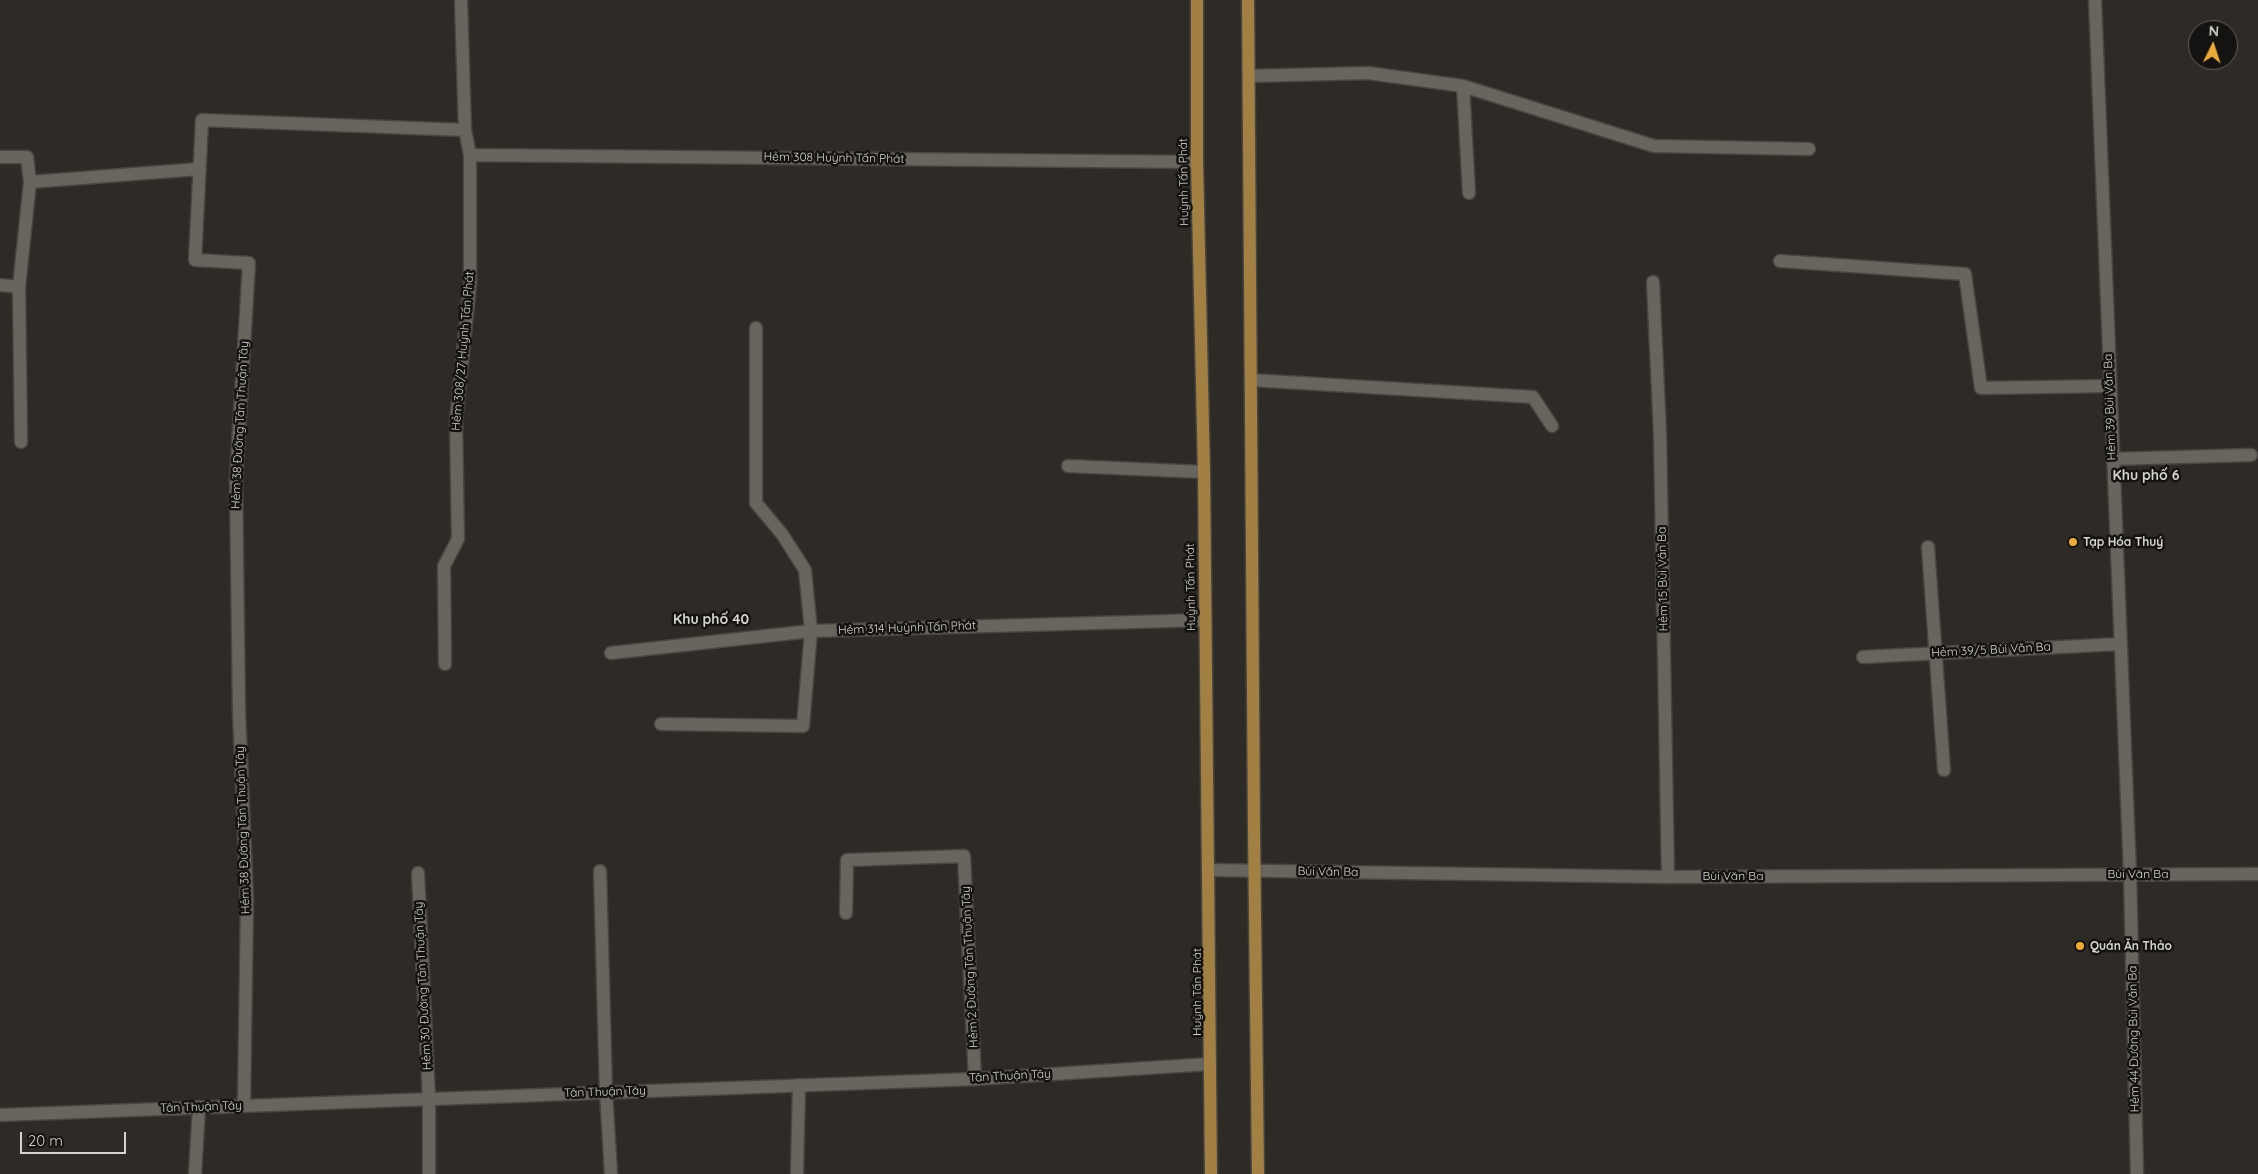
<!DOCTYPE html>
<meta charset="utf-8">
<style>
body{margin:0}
#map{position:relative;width:2258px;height:1174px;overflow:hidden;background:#2e2a25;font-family:Quicksand,sans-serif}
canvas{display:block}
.north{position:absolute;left:2188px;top:20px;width:50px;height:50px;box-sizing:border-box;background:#151311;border:1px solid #62605d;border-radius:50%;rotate:4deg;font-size:14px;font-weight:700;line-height:20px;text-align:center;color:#d5d3cf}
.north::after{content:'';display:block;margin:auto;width:18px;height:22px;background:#ebaa39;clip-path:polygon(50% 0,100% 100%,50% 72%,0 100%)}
.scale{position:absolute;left:20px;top:1132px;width:106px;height:22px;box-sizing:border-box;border:2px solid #d5d3cf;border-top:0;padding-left:6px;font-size:15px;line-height:18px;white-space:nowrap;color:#d5d3cf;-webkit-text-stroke:4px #151311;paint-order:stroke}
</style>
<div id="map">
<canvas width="2258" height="1174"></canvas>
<div class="north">N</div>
<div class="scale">20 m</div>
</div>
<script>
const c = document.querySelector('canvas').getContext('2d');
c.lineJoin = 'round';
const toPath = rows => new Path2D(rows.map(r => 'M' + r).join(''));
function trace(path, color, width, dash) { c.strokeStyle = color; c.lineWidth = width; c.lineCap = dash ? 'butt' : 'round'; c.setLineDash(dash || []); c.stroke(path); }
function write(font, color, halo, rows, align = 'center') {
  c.font = font + ' Quicksand,sans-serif'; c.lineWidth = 5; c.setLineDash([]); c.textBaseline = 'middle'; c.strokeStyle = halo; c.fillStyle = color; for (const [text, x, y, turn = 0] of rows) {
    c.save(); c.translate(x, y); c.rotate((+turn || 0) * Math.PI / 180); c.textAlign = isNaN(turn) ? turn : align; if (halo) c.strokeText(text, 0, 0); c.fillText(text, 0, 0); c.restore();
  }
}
const lane = toPath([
 [1249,76,1368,73,1463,86,1654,146,1809,149],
 [1463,86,1469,193],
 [470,155,1197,162],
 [0,157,27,157,30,182,19,287,21,442],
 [30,182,199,169],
 [1780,261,1965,274,1981,388,2110,386],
 [1653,282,1660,434,1668,877],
 [0,285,19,287],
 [1251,380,1533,397,1552,426],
 [2112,459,2251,455],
 [1068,466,1204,472],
 [1928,547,1944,770],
 [611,653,811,631,1205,620],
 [445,664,444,566,458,539,456,421,470,284,470,155,465,130,461,0],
 [661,724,803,726,811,631,805,570,782,534,756,503,756,328],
 [600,871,606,1092,611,1174],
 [418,873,429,1099,429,1174],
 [2130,874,2137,1174],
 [846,913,847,860,964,856,975,1079],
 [244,1105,247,901,239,712,236,480,249,263,195,260,202,120,465,130],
 [195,1174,199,1107],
 [797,1174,799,1085]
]);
const street = toPath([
 [2095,0,2130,874],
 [1863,657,2120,644],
 [1209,870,1668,877,2258,874],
 [0,1115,975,1079,1210,1064]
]);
const primary = toPath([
 [1197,0,1197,162,1204,472,1211,1174],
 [1248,0,1254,829,1258,1174]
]);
trace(lane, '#484540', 15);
trace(street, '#484540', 15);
trace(primary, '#484540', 15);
trace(lane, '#68645e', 12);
trace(street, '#68645e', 12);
trace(primary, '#a27f43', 12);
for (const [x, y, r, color] of [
 [2073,542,5,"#ebaa39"],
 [2080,946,5,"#ebaa39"]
]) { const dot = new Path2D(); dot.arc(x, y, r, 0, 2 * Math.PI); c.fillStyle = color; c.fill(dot); trace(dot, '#151311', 2); }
write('12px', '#d5d3cf', '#151311', [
 ["Hẻm 308 Huỳnh Tấn Phát",834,158,1],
 ["Huỳnh Tấn Phát",1184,182,-91],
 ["Hẻm 308/27 Huỳnh Tấn Phát",463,351,-85],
 ["Hẻm 39 Bùi Văn Ba",2110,407,-92],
 ["Hẻm 38 Đường Tân Thuận Tây",240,425,-87],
 ["Hẻm 15 Bùi Văn Ba",1663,579,-91],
 ["Huỳnh Tấn Phát",1191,587,-91],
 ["Hẻm 314 Huỳnh Tấn Phát",907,628,-2],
 ["Hẻm 39/5 Bùi Văn Ba",1991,650,-3],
 ["Hẻm 38 Đường Tân Thuận Tây",243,830,-92],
 ["Bùi Văn Ba",1328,872,1],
 ["Bùi Văn Ba",2138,874],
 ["Bùi Văn Ba",1733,876],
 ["Hẻm 2 Đường Tân Thuận Tây",970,967,-93],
 ["Hẻm 30 Đường Tân Thuận Tây",423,986,-93],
 ["Huỳnh Tấn Phát",1197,992,-90],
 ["Hẻm 44 Đường Bùi Văn Ba",2134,1039,-91],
 ["Tân Thuận Tây",1010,1076,-3],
 ["Tân Thuận Tây",605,1092,-2],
 ["Tân Thuận Tây",201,1107,-2]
]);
write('bold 12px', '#d5d3cf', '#151311', [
 ["Tạp Hóa Thuý",2083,542],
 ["Quán Ăn Thảo",2090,946]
], 'left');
write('bold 14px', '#d5d3cf', '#151311', [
 ["Khu phố 6",2146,476],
 ["Khu phố 40",711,620]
]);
</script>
